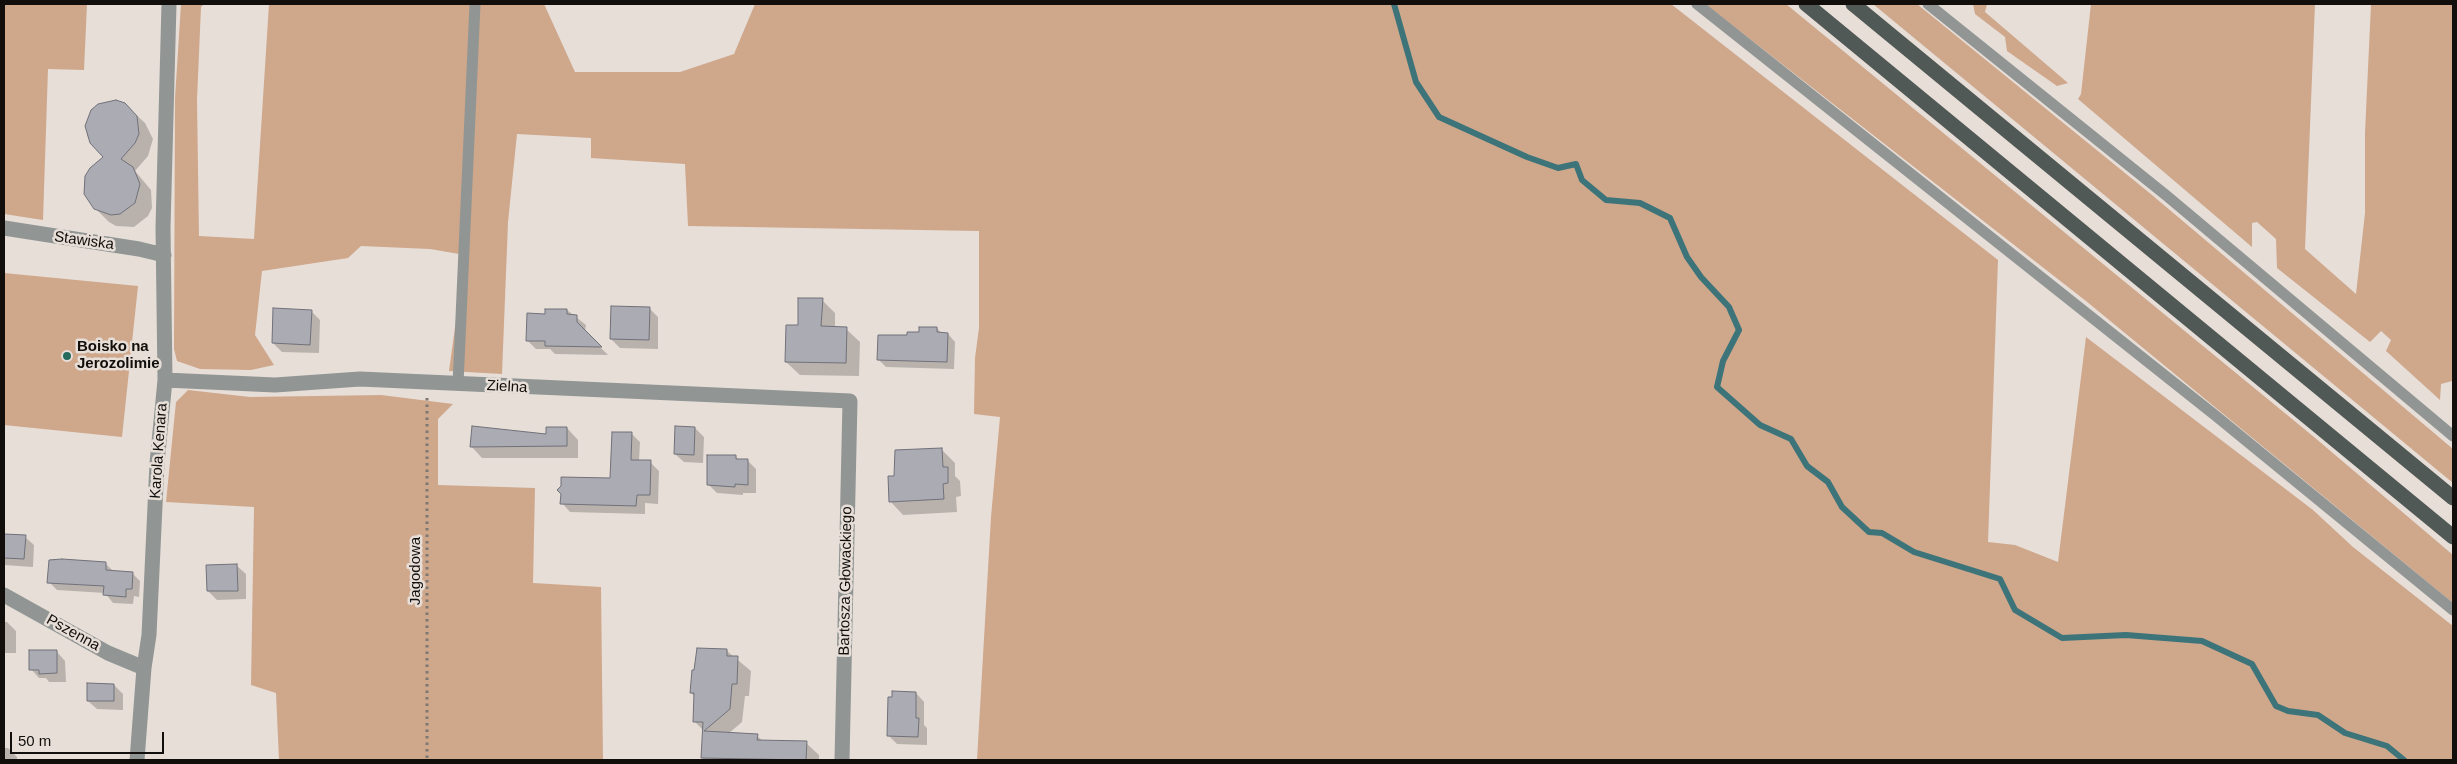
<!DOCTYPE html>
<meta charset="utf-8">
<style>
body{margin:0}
#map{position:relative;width:2457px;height:764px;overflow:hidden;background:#e7ded8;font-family:Helvetica,sans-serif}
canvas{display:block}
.frame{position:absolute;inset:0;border:5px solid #110e0c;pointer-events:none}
.scale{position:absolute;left:10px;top:732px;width:154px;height:22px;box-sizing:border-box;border:2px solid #110e0c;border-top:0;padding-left:6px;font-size:15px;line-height:18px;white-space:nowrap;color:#110e0c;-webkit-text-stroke:4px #e7ded8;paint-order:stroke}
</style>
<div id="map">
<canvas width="2457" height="764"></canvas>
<div class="frame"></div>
<div class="scale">50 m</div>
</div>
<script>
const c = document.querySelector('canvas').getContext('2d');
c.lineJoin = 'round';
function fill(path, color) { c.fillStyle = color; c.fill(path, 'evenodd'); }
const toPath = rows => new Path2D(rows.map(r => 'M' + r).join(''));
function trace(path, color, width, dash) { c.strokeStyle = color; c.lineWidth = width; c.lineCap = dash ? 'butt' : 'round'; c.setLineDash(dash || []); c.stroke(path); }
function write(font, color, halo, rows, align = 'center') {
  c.font = font + ' Helvetica,sans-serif'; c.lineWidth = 5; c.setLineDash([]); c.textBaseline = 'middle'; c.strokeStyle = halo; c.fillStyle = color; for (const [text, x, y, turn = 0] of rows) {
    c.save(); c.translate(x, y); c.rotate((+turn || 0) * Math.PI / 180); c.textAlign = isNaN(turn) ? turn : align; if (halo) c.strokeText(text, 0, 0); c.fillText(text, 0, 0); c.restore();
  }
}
fill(toPath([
 [4,4,87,4,84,70,48,69,43,220,4,214],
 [181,4,204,4,201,7,197,100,199,236,254,239,269,4,544,4,575,72,680,72,734,54,755,4,1671,4,1998,260,1988,542,2015,545,2058,562,2086,337,2313,510,2353,547,2453,626,2453,760,977,760,991,517,1000,417,974,414,975,358,979,328,979,231,688,226,685,164,591,158,591,138,517,134,508,222,502,374,449,371,465,255,430,249,361,246,348,258,262,271,255,335,274,365,251,370,200,369,177,361,174,349,175,98],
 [1705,4,1786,4,2314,437,2453,555,2453,603,2086,301],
 [1873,4,1917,4,2152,195,2453,449,2453,483],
 [1973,4,1987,4,1985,12,2068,83,2057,86,2007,51,2005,37,1975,14],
 [2091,4,2315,4,2305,249,2356,294,2365,213,2365,133,2371,4,2453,4,2453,386,2452,381,2441,384,2440,400,2386,351,2391,340,2381,331,2370,342,2277,268,2276,239,2257,222,2252,223,2252,247,2078,99,2081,94],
 [4,273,138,286,122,437,4,425],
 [188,390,250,397,381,395,453,404,438,419,438,485,535,488,533,583,601,587,603,760,279,760,276,693,251,685,254,507,166,502,176,402]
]), '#cfa78b');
fill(toPath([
 [116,102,131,110,145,123,153,139,148,156,135,171,151,190,152,208,148,216,134,227,116,226,109,222,95,208,85,193,84,185,91,169,105,157,91,142,87,135,88,118],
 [822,300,835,313,835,328,846,329,860,342,859,376,800,375,786,362,799,327],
 [649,308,658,317,658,349,620,348,611,339],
 [567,310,586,325,585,332,608,355,555,354,550,349,536,349,527,340],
 [311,311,320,320,319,353,282,352,273,343],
 [937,328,942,334,948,334,955,342,954,369,886,367,879,360,908,337],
 [567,428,578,440,578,458,482,458,471,446,547,435],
 [695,428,704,437,703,463,684,462,675,454],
 [631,433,640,442,639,461,650,462,659,471,658,504,645,503,645,514,570,512,562,503,611,479],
 [941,449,955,463,955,476,960,481,961,496,956,497,957,512,903,515,890,501,895,477],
 [735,456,739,460,747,460,756,469,756,493,743,493,743,495,717,493,708,484],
 [4,535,25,537,34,545,33,567,4,565],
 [106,564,114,572,132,573,140,581,139,597,134,596,133,604,113,603,105,593,57,590,49,582],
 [237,566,246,574,246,599,217,600,208,591],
 [4,622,7,622,16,631,16,653,4,653],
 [727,651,751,671,749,696,745,696,742,722,728,734,757,736,763,741,806,743,819,755,819,760,704,760,702,758,704,731,694,721,695,697,691,693],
 [57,652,65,661,66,682,49,682,46,678,39,678,31,669],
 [114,685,123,694,123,710,97,709,88,701],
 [916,693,924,702,924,725,927,728,927,745,897,744,888,735],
 [4,748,8,748,17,757,17,760,4,760]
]), '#0003');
trace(toPath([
 [1394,4,1416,82,1439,117,1527,157,1558,168,1576,164,1582,180,1606,200,1640,203,1670,218,1687,257,1701,277,1729,307,1739,330,1723,361,1717,387,1760,425,1791,439,1807,466,1828,482,1842,507,1869,532,1882,533,1914,552,2000,579,2015,610,2062,638,2126,635,2202,641,2252,664,2276,706,2288,711,2318,715,2345,733,2387,746,2404,760]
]), '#3d747a', 6);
const building = toPath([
 [116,100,125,103,137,116,139,134,135,143,121,159,133,167,140,184,135,203,120,214,111,215,94,209,84,194,85,176,90,168,103,157,90,143,85,126,91,110,98,104,116,100],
 [798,298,823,298,821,326,847,327,846,363,785,362,786,325,798,325,798,298],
 [611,306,650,307,649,340,610,339,611,306],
 [273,308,312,310,310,345,272,343,273,308],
 [545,309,567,309,567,314,577,315,577,322,602,347,545,346,545,341,526,341,527,313,545,314,545,309],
 [919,327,937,327,937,332,948,333,947,362,877,360,878,335,907,335,907,332,919,332,919,327],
 [472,426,546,434,546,427,567,427,567,446,470,447,472,426],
 [675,426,695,427,694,455,674,454,675,426],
 [612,432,632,432,631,460,651,460,650,495,637,495,636,506,560,504,561,494,557,490,561,486,561,477,610,478,612,432],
 [942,448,943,467,948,467,948,483,943,484,944,499,889,502,888,476,894,476,895,450,942,448],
 [707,455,736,455,736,459,748,459,748,485,735,484,735,487,707,485,707,455],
 [4,534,26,535,24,559,4,558,4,534],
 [62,559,106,562,106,570,133,572,132,589,126,589,126,597,103,595,104,586,47,583,49,560,62,559],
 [237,564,238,591,207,591,206,565,237,564],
 [697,648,727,649,727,656,738,656,737,684,732,684,730,709,704,731,758,734,757,740,807,741,806,760,701,758,703,722,693,722,694,693,690,693,692,670,694,670,697,648],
 [29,650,57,650,57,673,39,674,39,670,29,670,29,650],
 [87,683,114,684,114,701,87,701,87,683],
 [892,691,916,692,916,718,919,718,918,737,887,736,888,697,892,697,892,691]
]);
fill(building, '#ababb4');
trace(building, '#707079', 1);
trace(toPath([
 [427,398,427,760]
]), '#7e7873', 3, [2.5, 4]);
trace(toPath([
 [1697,4,2216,416,2453,610],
 [1928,4,2167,196,2453,436],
 [458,384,475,4]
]), '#919694', 11);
trace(toPath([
 [4,228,139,249,164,255],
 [165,380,275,385,360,379,850,401,842,760],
 [4,595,108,653,144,668],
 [137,760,144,668,149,635,157,463,165,380,163,228,169,4]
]), '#919694', 15);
trace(toPath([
 [1806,4,2453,537],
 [1853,4,2453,498]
]), '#515956', 15);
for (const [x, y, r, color] of [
 [67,356,5,"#256a5d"]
]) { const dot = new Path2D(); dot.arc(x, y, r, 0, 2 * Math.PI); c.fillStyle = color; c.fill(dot); trace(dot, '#e7ded8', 2); }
write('15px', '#110e0c', '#e7ded8', [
 ["Stawiska",84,241,8],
 ["Zielna",507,387,3],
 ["Karola Kenara",159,451,-86],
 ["Jagodowa",416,571,-90],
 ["Bartosza Głowackiego",846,581,-89],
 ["Pszenna",73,633,29]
]);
write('bold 15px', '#110e0c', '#e7ded8', [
 ["Boisko na",77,347],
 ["Jerozolimie",77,364]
], 'left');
</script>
